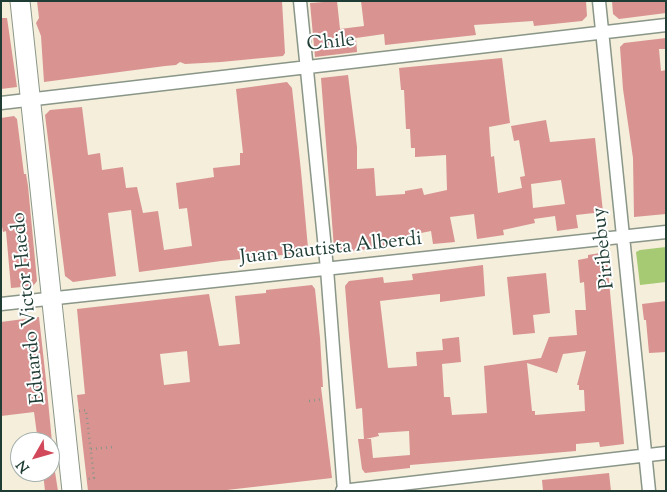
<!DOCTYPE html>
<style>
body{margin:0}
#map{position:relative;width:667px;height:492px;overflow:hidden;background:#f4eedb;font-family:"Sorts Mill Goudy",serif}
canvas{display:block}
.frame{position:absolute;inset:0;border:2px solid #1f3d34;pointer-events:none}
.north{position:absolute;left:10px;top:432px;width:50px;height:50px;box-sizing:border-box;background:#fff;border:1px solid #a5b1ae;border-radius:50%;rotate:232deg;font-size:14px;font-weight:700;line-height:20px;text-align:center;color:#1f3d34}
.north::after{content:'';display:block;margin:auto;width:18px;height:22px;background:#d1495b;clip-path:polygon(50% 0,100% 100%,50% 72%,0 100%)}
</style>
<div id="map">
<canvas width="667" height="492"></canvas>
<div class="frame"></div>
<div class="north">N</div>
</div>
<script>
const c = document.querySelector('canvas').getContext('2d');
c.lineJoin = 'round';
function fill(path, color) { c.fillStyle = color; c.fill(path, 'evenodd'); }
const toPath = rows => new Path2D(rows.map(r => 'M' + r).join(''));
function trace(path, color, width, dash) { c.strokeStyle = color; c.lineWidth = width; c.lineCap = dash ? 'butt' : 'round'; c.setLineDash(dash || []); c.stroke(path); }
function write(font, color, halo, rows, align = 'center') {
  c.font = font + ' "Sorts Mill Goudy",serif'; c.lineWidth = 4; c.setLineDash([]); c.textBaseline = 'middle'; c.strokeStyle = halo; c.fillStyle = color; for (const [text, x, y, turn = 0] of rows) {
    c.save(); c.translate(x, y); c.rotate((+turn || 0) * Math.PI / 180); c.textAlign = isNaN(turn) ? turn : align; if (halo) c.strokeText(text, 0, 0); c.fillText(text, 0, 0); c.restore();
  }
}
fill(toPath([
 [666,247,666,282,640,285,636,252,640,250]
]), '#a6ca73');
fill(toPath([
 [37,1,282,1,285,53,283,56,221,62,185,64,180,62,176,65,165,66,44,82,41,36,36,23,39,18],
 [337,1,340,29,364,26,361,1,586,1,587,16,582,21,534,26,533,21,474,25,476,35,385,45,384,34,356,38,357,52,315,57,310,3],
 [612,1,666,1,666,13,619,19,613,14],
 [1,18,7,18,17,87,1,89],
 [666,38,666,49,659,49,661,71,666,70,666,214,634,217,633,158,623,89,620,47,624,43],
 [502,58,510,123,489,127,491,157,494,156,498,193,522,188,520,177,525,176,519,140,514,141,511,126,546,120,550,142,595,138,603,212,576,215,578,228,557,231,555,216,534,219,535,223,503,230,504,235,477,239,474,214,450,217,455,242,433,244,431,231,396,238,397,244,369,249,340,253,334,248,321,78,348,75,357,147,357,169,374,168,376,196,405,194,405,191,422,188,424,195,447,190,446,155,415,157,415,148,411,148,410,129,406,129,404,90,401,90,399,68],
 [561,180,565,204,533,208,531,184],
 [287,82,292,88,301,171,308,248,303,253,221,261,139,272,131,210,108,213,116,276,73,282,65,276,45,115,50,110,82,107,88,155,100,153,102,170,123,167,126,188,137,187,143,213,158,211,164,250,192,246,187,208,179,209,176,183,214,177,213,168,240,165,240,153,243,153,236,89],
 [14,116,17,119,24,174,26,174,28,186,37,281,33,286,11,288,6,231,3,232,1,221,1,118],
 [600,253,600,259,607,259,624,444,600,447,599,442,576,444,576,451,410,465,410,468,365,473,362,469,358,439,364,439,362,408,356,409,349,336,345,286,349,281,383,277,384,283,413,280,412,274,483,265,485,296,440,302,440,294,430,295,380,301,388,368,417,366,416,352,443,350,442,339,459,337,461,362,442,364,444,397,450,397,452,415,487,413,484,366,541,358,549,337,577,335,575,310,586,310,584,282,580,283,578,260,588,258,588,255],
 [586,351,577,385,579,385,579,390,584,390,585,411,535,415,535,411,532,411,527,363,557,373,563,354],
 [409,431,410,455,373,458,371,439,366,439,379,436,378,433],
 [546,273,550,313,533,315,535,333,513,335,507,277],
 [312,285,315,289,320,338,323,387,321,387,332,478,218,491,88,491,77,395,85,394,77,309,209,294,219,346,240,344,235,296,266,293,266,290],
 [187,351,190,382,164,385,160,354],
 [666,301,666,352,649,353,646,320,644,320,642,304],
 [39,317,46,380,52,442,38,442,34,412,1,416,1,322],
 [43,472,55,472,58,491,45,491],
 [609,473,611,491,543,491,542,480]
]), '#d99391');
const street = toPath([
 [300,1,327,269,344,491],
 [599,1,649,491],
 [1,103,666,25],
 [1,304,666,232],
 [342,491,666,453]
]);
const secondary = toPath([
 [20,1,72,491]
]);
trace(street, '#8a9688', 15);
trace(secondary, '#8a9688', 21);
trace(toPath([
 [309,401,323,399],
 [79,411,86,410,94,478,87,479],
 [91,449,113,447]
]), '#8a9688', 2.5, [1, 4]);
trace(street, '#fff', 12);
trace(secondary, '#fff', 19);
write('20px', '#1f3d34', '#fff', [
 ["Chile",331,44,-6],
 ["Piribebuy",605,248,-96],
 ["Juan Bautista Alberdi",331,250,-6],
 ["Eduardo Victor Haedo",30,308,-96]
]);
</script>
